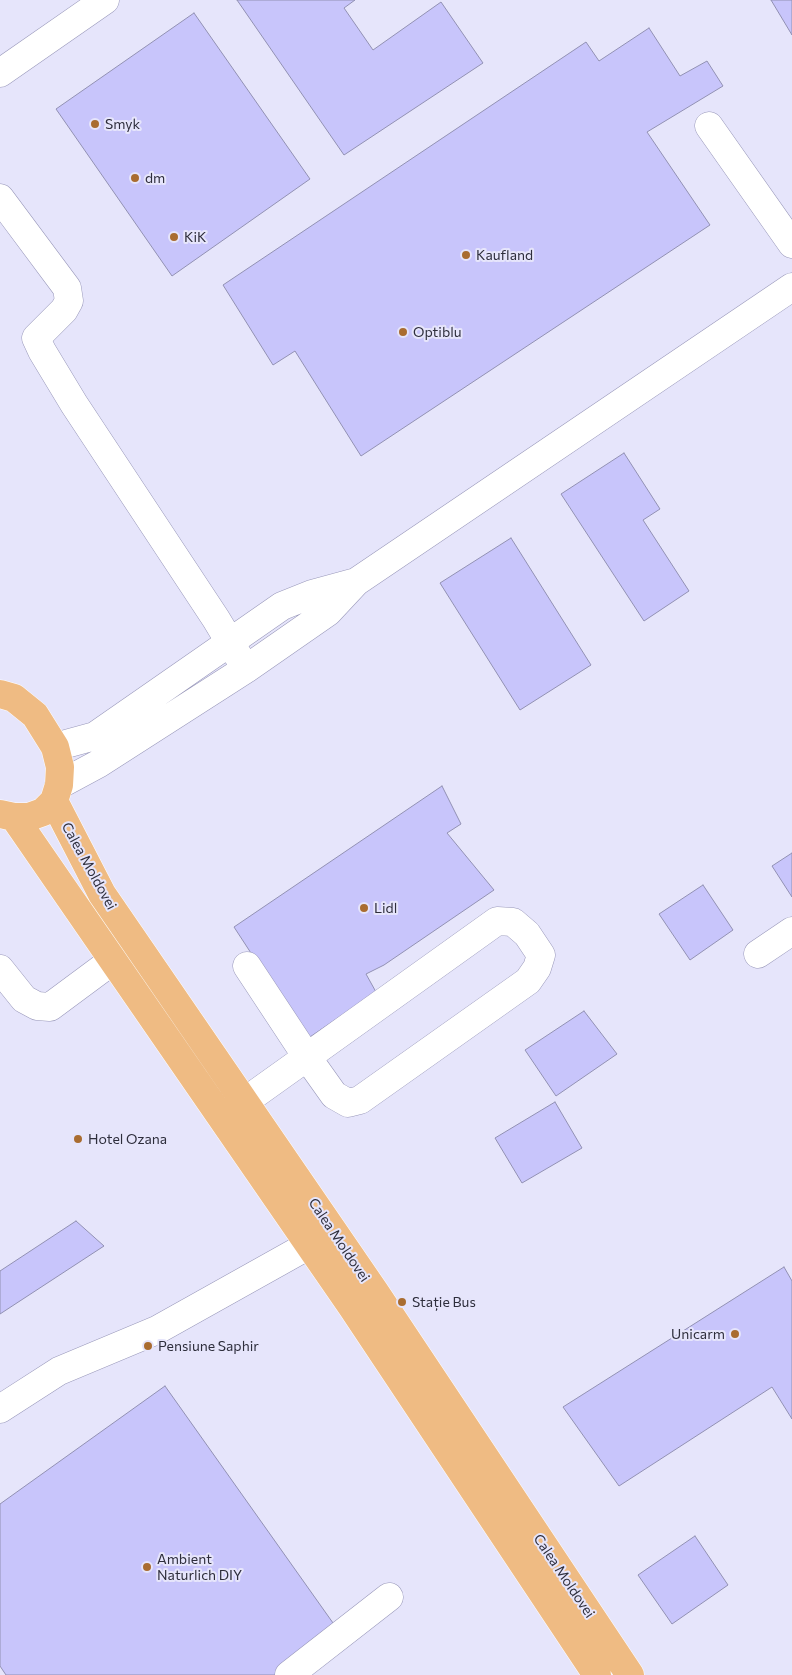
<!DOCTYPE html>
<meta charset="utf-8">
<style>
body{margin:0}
canvas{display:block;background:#e6e5fb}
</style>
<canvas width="792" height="1675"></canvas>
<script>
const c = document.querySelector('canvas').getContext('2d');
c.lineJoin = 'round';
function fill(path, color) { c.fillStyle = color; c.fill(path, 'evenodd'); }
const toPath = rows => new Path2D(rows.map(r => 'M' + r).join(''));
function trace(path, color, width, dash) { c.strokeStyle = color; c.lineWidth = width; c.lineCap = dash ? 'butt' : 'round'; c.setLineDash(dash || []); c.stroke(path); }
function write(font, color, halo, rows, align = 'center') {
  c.font = font + ' Commissioner,sans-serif'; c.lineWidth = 4; c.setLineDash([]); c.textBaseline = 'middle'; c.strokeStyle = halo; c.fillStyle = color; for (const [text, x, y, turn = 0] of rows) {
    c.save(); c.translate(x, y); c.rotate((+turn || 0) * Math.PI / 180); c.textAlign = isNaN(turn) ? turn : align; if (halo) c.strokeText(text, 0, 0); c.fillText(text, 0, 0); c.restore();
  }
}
const building = toPath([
 [237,0,355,0,344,8,373,50,441,2,483,63,344,155,237,0],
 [771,0,792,0,792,35,771,0],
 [194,13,310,179,172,276,56,109,194,13],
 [649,28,680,76,707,61,723,86,647,132,710,225,361,456,295,351,273,365,223,285,586,42,599,61,649,28],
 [624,453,660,509,643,520,689,591,644,621,561,494,624,453],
 [511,538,591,665,520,710,440,583,511,538],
 [442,786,461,824,447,833,494,890,384,965,366,974,376,992,307,1039,234,927,442,786],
 [792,853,792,897,772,866,792,853],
 [703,885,733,930,690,960,659,914,703,885],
 [584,1011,617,1054,556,1096,525,1050,584,1011],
 [555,1102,582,1148,522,1183,495,1138,555,1102],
 [76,1221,104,1246,0,1314,0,1271,76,1221],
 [784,1267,792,1281,792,1419,772,1387,619,1486,563,1407,784,1267],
 [165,1386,338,1630,275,1675,6,1675,0,1666,0,1504,165,1386],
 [695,1536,728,1585,672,1624,638,1575,695,1536]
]);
fill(building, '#c8c5fb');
trace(building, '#9291b3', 1);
const minor = toPath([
 [0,73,105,0],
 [709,126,792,244],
 [0,198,67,288,69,301,64,310,36,338,42,351,74,404,216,619,246,669],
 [55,747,95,736,282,606,312,594,356,582],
 [59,785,98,764,246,669,328,612,356,582,792,287],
 [758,954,792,931],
 [0,969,24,999,37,1006,50,1007,112,961],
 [244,1102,307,1057,497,921,513,922,527,934,541,955,537,968,528,981,360,1100,348,1103,334,1095,307,1057,247,966],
 [0,1409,59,1371,157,1330,309,1245],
 [289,1675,389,1597]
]);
const major = toPath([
 [0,694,14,698,35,715,55,747,60,767,59,785,54,801,43,812,29,817,14,817,0,814],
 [54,801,102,894,375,1292,630,1675],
 [14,817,352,1307,597,1675]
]);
trace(minor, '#9998ba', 29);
trace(major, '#fff', 29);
trace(minor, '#fff', 28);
trace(major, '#efbb83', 28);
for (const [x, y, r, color] of [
 [95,124,5,"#a96c30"],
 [135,178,5,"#a96c30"],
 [174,237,5,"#a96c30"],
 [466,255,5,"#a96c30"],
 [403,332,5,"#a96c30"],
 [364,908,5,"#a96c30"],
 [78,1139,5,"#a96c30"],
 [402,1302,5,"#a96c30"],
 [735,1334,5,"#a96c30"],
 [148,1346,5,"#a96c30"],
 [147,1567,5,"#a96c30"]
]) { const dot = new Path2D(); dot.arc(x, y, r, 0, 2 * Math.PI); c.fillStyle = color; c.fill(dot); trace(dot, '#e6e5fb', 2); }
write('14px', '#2e2e3c', '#e6e5fb', [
 ["Smyk",105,124],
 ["dm",145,178],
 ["KiK",184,237],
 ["Kaufland",476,255],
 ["Optiblu",413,332],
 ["Lidl",374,908],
 ["Hotel Ozana",88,1139],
 ["Stație Bus",412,1302],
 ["Unicarm",725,1334,"right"],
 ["Pensiune Saphir",158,1346],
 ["Ambient",157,1559],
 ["Naturlich DIY",157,1575]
], 'left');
write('14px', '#2e2e3c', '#e6e5fb', [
 ["Calea Moldovei",89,866,61],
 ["Calea Moldovei",339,1240,56],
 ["Calea Moldovei",564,1576,56]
]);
</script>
